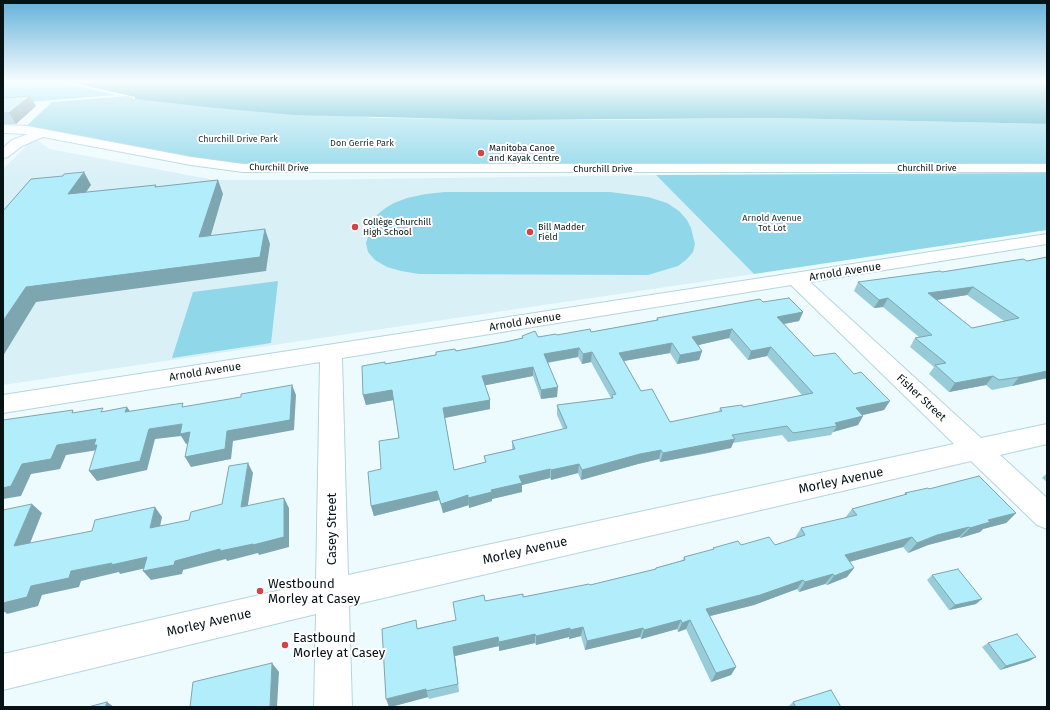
<!DOCTYPE html>
<meta charset="utf-8">
<style>
body{margin:0}
#map{position:relative;width:1050px;height:710px;overflow:hidden;background:#eefbfe;font-family:"Fira Sans",sans-serif}
canvas{display:block}
.frame{position:absolute;inset:0;border:4px solid #071215;pointer-events:none}
</style>
<div id="map">
<canvas width="1050" height="710"></canvas>
<div class="frame"></div>
</div>
<script>
const c = document.querySelector('canvas').getContext('2d');
c.lineJoin = 'round';
function fill(path, color) { c.fillStyle = color; c.fill(path, 'evenodd'); }
const toPath = rows => new Path2D(rows.map(r => 'M' + r).join(''));
function trace(path, color, width, dash) { c.strokeStyle = color; c.lineWidth = width; c.lineCap = dash ? 'butt' : 'round'; c.setLineDash(dash || []); c.stroke(path); }
function write(font, color, halo, rows, align = 'center') {
  c.font = font + ' "Fira Sans",sans-serif'; c.lineWidth = 4; c.setLineDash([]); c.textBaseline = 'middle'; c.strokeStyle = halo; c.fillStyle = color; for (const [text, x, y, turn = 0] of rows) {
    c.save(); c.translate(x, y); c.rotate((+turn || 0) * Math.PI / 180); c.textAlign = isNaN(turn) ? turn : align; if (halo) c.strokeText(text, 0, 0); c.fillText(text, 0, 0); c.restore();
  }
}
fill(toPath([
 [34,138,50,149,214,180,298,180,656,175,754,274,3,385,3,169]
]), '#d9f0f7');
fill(toPath([
 [128,96,135,99,378,118,603,120,778,118,1047,124,1047,168,243,168,22,130,52,102],
 [1047,173,1047,230,754,274,656,175],
 [445,192,610,192,648,197,667,203,679,211,687,220,691,228,695,244,693,252,687,259,678,266,648,275,419,274,401,271,387,267,375,260,368,252,366,243,372,224,377,215,384,209,394,203,407,198,426,194],
 [278,281,271,343,172,358,193,292]
]), '#8fd7e9');
fill(toPath([
 [3,82,62,82,116,95,3,104]
]), '#6edaf4');
fill(toPath([
 [69,82,1047,82,1047,124,778,118,501,120,294,115,216,108,135,99,135,97]
]), '#3bacc5');
const street = toPath([
 [3,125,27,126,191,157,243,164,1047,164,1047,172,243,172,191,165,43,137,22,146,8,157,3,158,3,148,12,140,28,134,3,133,3,125],
 [1047,234,1047,244,810,282,981,438,1047,424,1047,444,1000,455,1047,498,1047,529,1037,525,971,461,349,606,352,707,314,707,316,614,3,690,3,654,316,582,320,362,3,413,3,395,1047,234],
 [791,285,954,444,348,575,342,358,791,285]
]);
trace(street, '#b5d5dd', 2);
fill(street, '#fff');
fill(toPath([
 [30,96,36,106,16,124,3,124,3,98],
 [1047,257,1047,378,1012,386,992,390,986,385,949,392,929,374,934,367,910,347,915,338,919,337,883,307,874,308,854,291,858,282,942,272,1027,261],
 [967,295,1004,321,972,328,937,300],
 [763,302,803,312,799,321,784,324,814,356,884,410,863,415,858,425,833,432,831,435,788,442,782,435,733,443,731,448,709,453,660,462,659,459,638,464,581,480,578,473,551,480,550,478,522,485,522,492,492,499,492,501,469,508,469,505,443,513,439,500,374,516,371,506,381,469,399,438,393,400,366,405,363,395,385,364,505,342,522,338,522,336,538,337,591,332,656,320,657,318],
 [729,338,748,360,767,356,802,395,743,407,720,408,719,412,670,422,641,391,624,361,670,353,677,364,699,360,702,351,698,345],
 [578,357,582,364,591,362,611,398,557,405,557,415,563,429,512,441,512,449,484,456,485,462,454,470,445,418,490,409,490,400,485,385,533,376,541,399,557,397,548,363],
 [1047,473,1047,482,1042,478],
 [929,489,1016,513,1006,523,983,529,980,532,960,538,959,537,928,545,908,553,903,547,850,562,854,568,847,577,827,585,825,584,799,592,797,589,754,605,710,616,736,667,731,675,711,682,686,629,678,632,677,629,641,639,640,637,585,650,581,636,569,639,569,637,536,645,535,643,499,651,499,646,455,656,459,692,429,699,428,697,389,707,418,628,456,620,485,601,523,597,590,585,655,569,656,568,683,560,684,557,713,550,713,548,741,545,775,545,795,538,801,528,845,518,852,509,904,495,905,493],
 [932,575,976,604,949,610,927,580],
 [988,643,1036,657,1029,661,1000,670,982,647],
 [793,702,841,707,790,707,789,706]
]), '#99ccd9');
fill(toPath([
 [30,96,36,106,16,124,9,113],
 [84,172,91,185,75,208,68,194],
 [218,180,223,194,206,252,199,237],
 [265,229,270,244,266,271,36,302,3,356,3,321,26,287],
 [973,287,967,295,923,302,928,293],
 [888,298,883,307,874,308,879,300],
 [803,312,799,321,773,326,777,317],
 [732,329,729,338,690,347,692,337],
 [672,343,670,353,618,362,619,353],
 [771,347,767,356,748,360,751,351],
 [579,348,578,357,544,363,544,354],
 [702,351,699,360,677,364,680,355],
 [592,352,591,362,582,364,583,354],
 [533,367,533,376,482,386,482,376],
 [1047,371,1047,378,1012,386,1019,377],
 [993,376,986,385,949,392,955,383],
 [292,385,296,395,294,430,233,441,231,459,191,467,185,457,227,431],
 [558,387,557,397,541,399,541,390],
 [392,390,394,400,366,405,363,395],
 [490,400,490,409,444,418,443,408],
 [890,401,884,410,850,418,856,408],
 [127,407,134,417,125,412],
 [863,416,858,425,833,432,837,426,835,423],
 [182,424,190,432,196,442,186,444,181,436,155,439,147,470,97,481,89,471,149,429],
 [96,439,98,450,66,455,60,469,31,474,21,496,3,499,3,488,22,464,57,445],
 [735,439,731,448,660,462,663,453],
 [661,450,659,459,638,464,581,480,582,470,640,454],
 [248,463,253,473,246,517,241,507],
 [579,464,578,473,551,480,551,470],
 [550,469,550,478,522,485,522,492,492,499,492,501,469,508,468,498,519,476],
 [437,491,439,500,374,516,371,506],
 [468,495,469,505,443,513,441,504],
 [284,498,289,508,289,547,259,555,258,553,227,561,226,559,183,570,182,574,151,580,143,571,175,561],
 [32,504,42,513,25,556,14,546],
 [155,507,162,517,158,537,150,528],
 [1016,513,1006,523,983,529,980,532,960,538,970,528,988,520],
 [969,527,959,537,928,545,908,553,917,543,937,535],
 [912,537,903,547,838,565,845,555],
 [147,557,155,566,120,574,119,572,81,581,79,587,42,595,38,606,7,614,5,612,3,612,3,603,31,586,71,571,112,563],
 [854,568,847,577,827,585,834,576],
 [833,574,825,584,799,592,805,582],
 [803,580,797,589,754,605,702,618,706,609],
 [982,599,976,604,949,610,955,605],
 [681,620,677,629,641,639,644,630],
 [690,620,686,629,678,632,682,623],
 [583,627,581,636,569,639,570,630],
 [570,628,569,637,536,645,536,636],
 [643,628,640,637,585,650,587,641],
 [535,634,535,643,499,651,499,642],
 [498,637,499,646,455,656,459,692,458,684,453,647],
 [1036,657,1029,661,1000,670,1006,666],
 [272,663,279,672,277,707,270,707],
 [736,667,731,675,711,682,716,673],
 [426,689,428,697,391,707,389,707,386,699],
 [107,702,114,707,105,707]
]), '#7da6b0');
const building = toPath([
 [30,96,9,113,3,113,3,98,30,96],
 [84,172,68,194,156,185,155,187,218,180,199,237,265,229,260,257,26,287,3,321,3,211,31,179,63,176,64,174,84,172],
 [1047,257,1047,371,1019,377,999,380,993,376,955,383,935,365,946,363,915,338,932,335,888,298,879,300,858,282,940,271,942,272,1023,259,1027,261,1047,257],
 [973,287,1019,318,972,328,928,293,973,287],
 [789,298,803,312,777,317,814,356,835,353,854,374,861,372,890,401,856,408,863,416,835,423,837,426,793,433,787,426,732,435,735,439,713,443,663,453,661,450,640,454,582,470,579,464,551,470,550,469,519,476,522,483,491,490,492,492,468,498,468,495,441,504,437,491,371,506,368,472,381,469,379,441,399,438,392,390,363,395,362,366,385,362,385,364,436,355,436,352,455,349,456,351,505,342,523,338,522,336,535,331,538,337,556,334,557,335,590,329,591,332,658,320,657,318,760,299,763,302,789,298],
 [732,329,751,351,771,347,813,393,743,407,742,405,720,408,722,411,670,422,652,389,641,391,619,353,672,343,680,355,702,351,692,337,732,329],
 [579,348,583,354,592,352,616,394,612,395,613,398,557,405,567,428,512,441,515,449,484,456,486,462,454,470,443,408,490,400,482,376,533,367,541,390,558,387,544,354,579,348],
 [292,385,290,420,227,431,225,449,185,457,190,432,180,434,182,424,149,429,140,461,89,471,97,445,94,445,96,439,57,445,51,459,22,464,11,486,3,488,3,420,73,410,72,413,103,408,101,412,127,407,125,412,183,403,182,407,241,397,241,394,292,385],
 [248,463,241,507,284,498,284,537,253,545,253,544,220,551,220,549,175,561,174,565,143,571,147,557,111,565,112,563,71,571,69,578,31,586,27,597,3,603,3,510,32,504,14,546,92,531,95,520,155,507,150,528,189,520,191,512,222,504,229,466,248,463],
 [979,476,1016,513,988,520,990,522,970,528,969,527,937,535,917,543,912,537,845,555,854,568,834,576,833,574,805,582,803,580,760,595,706,609,736,667,716,673,690,620,682,623,681,620,644,630,643,628,587,641,583,627,570,630,570,628,536,636,535,634,499,642,498,637,453,647,458,684,426,691,426,689,386,699,382,629,416,620,417,629,456,620,453,602,484,595,485,601,523,594,523,597,589,584,590,585,656,569,656,568,685,560,684,557,714,549,713,548,738,541,741,545,769,537,775,545,805,535,801,528,857,515,852,509,907,494,905,493,928,488,929,489,979,476],
 [958,569,982,599,955,605,932,575,958,569],
 [1017,634,1036,657,1006,666,988,643,1017,634],
 [272,663,270,707,190,707,193,682,272,663],
 [831,690,841,707,796,707,793,702,831,690],
 [107,702,105,707,88,707,107,702]
]);
fill(building, '#b2edfc');
trace(building, '#7da6b0', 1);
const sky = c.createLinearGradient(0, 0, 0, 181);
sky.addColorStop(0, '#63b1da');
sky.addColorStop(0.45, '#f7fdff');
sky.addColorStop(1, '#f7fdff00');
c.fillStyle = sky;
c.fillRect(0, 0, 1050, 181);
for (const [x, y, r, color] of [
 [481,153,4,"#d44444"],
 [355,227,4,"#d44444"],
 [530,232,4,"#d44444"],
 [260,591,4,"#d44444"],
 [285,645,4,"#d44444"]
]) { const dot = new Path2D(); dot.arc(x, y, r, 0, 2 * Math.PI); c.fillStyle = color; c.fill(dot); trace(dot, '#fff', 1.5); }
write('9px', '#1b2f34', '#fff', [
 ["Churchill Drive Park",238,139],
 ["Don Gerrie Park",362,143],
 ["Arnold Avenue",772,218],
 ["Tot Lot",772,228]
]);
write('9px', '#071215', '#fff', [
 ["Manitoba Canoe",489,148],
 ["and Kayak Centre",489,158],
 ["Collège Churchill",363,222],
 ["High School",363,232],
 ["Bill Madder",538,227],
 ["Field",538,237]
], 'left');
write('9px', '#071215', '#fff', [
 ["Churchill Drive",279,168,1],
 ["Churchill Drive",927,168],
 ["Churchill Drive",603,169]
]);
write('11px', '#071215', '#fff', [
 ["Arnold Avenue",845,272,-9],
 ["Arnold Avenue",525,322,-9],
 ["Arnold Avenue",205,372,-9],
 ["Fisher Street",921,398,43]
]);
write('13px', '#071215', '#fff', [
 ["Morley Avenue",841,481,-12],
 ["Casey Street",332,529,-90],
 ["Morley Avenue",525,551,-13],
 ["Morley Avenue",209,623,-13]
]);
write('13px', '#071215', '#fff', [
 ["Westbound",268,584],
 ["Morley at Casey",268,599],
 ["Eastbound",293,638],
 ["Morley at Casey",293,653]
], 'left');
</script>
